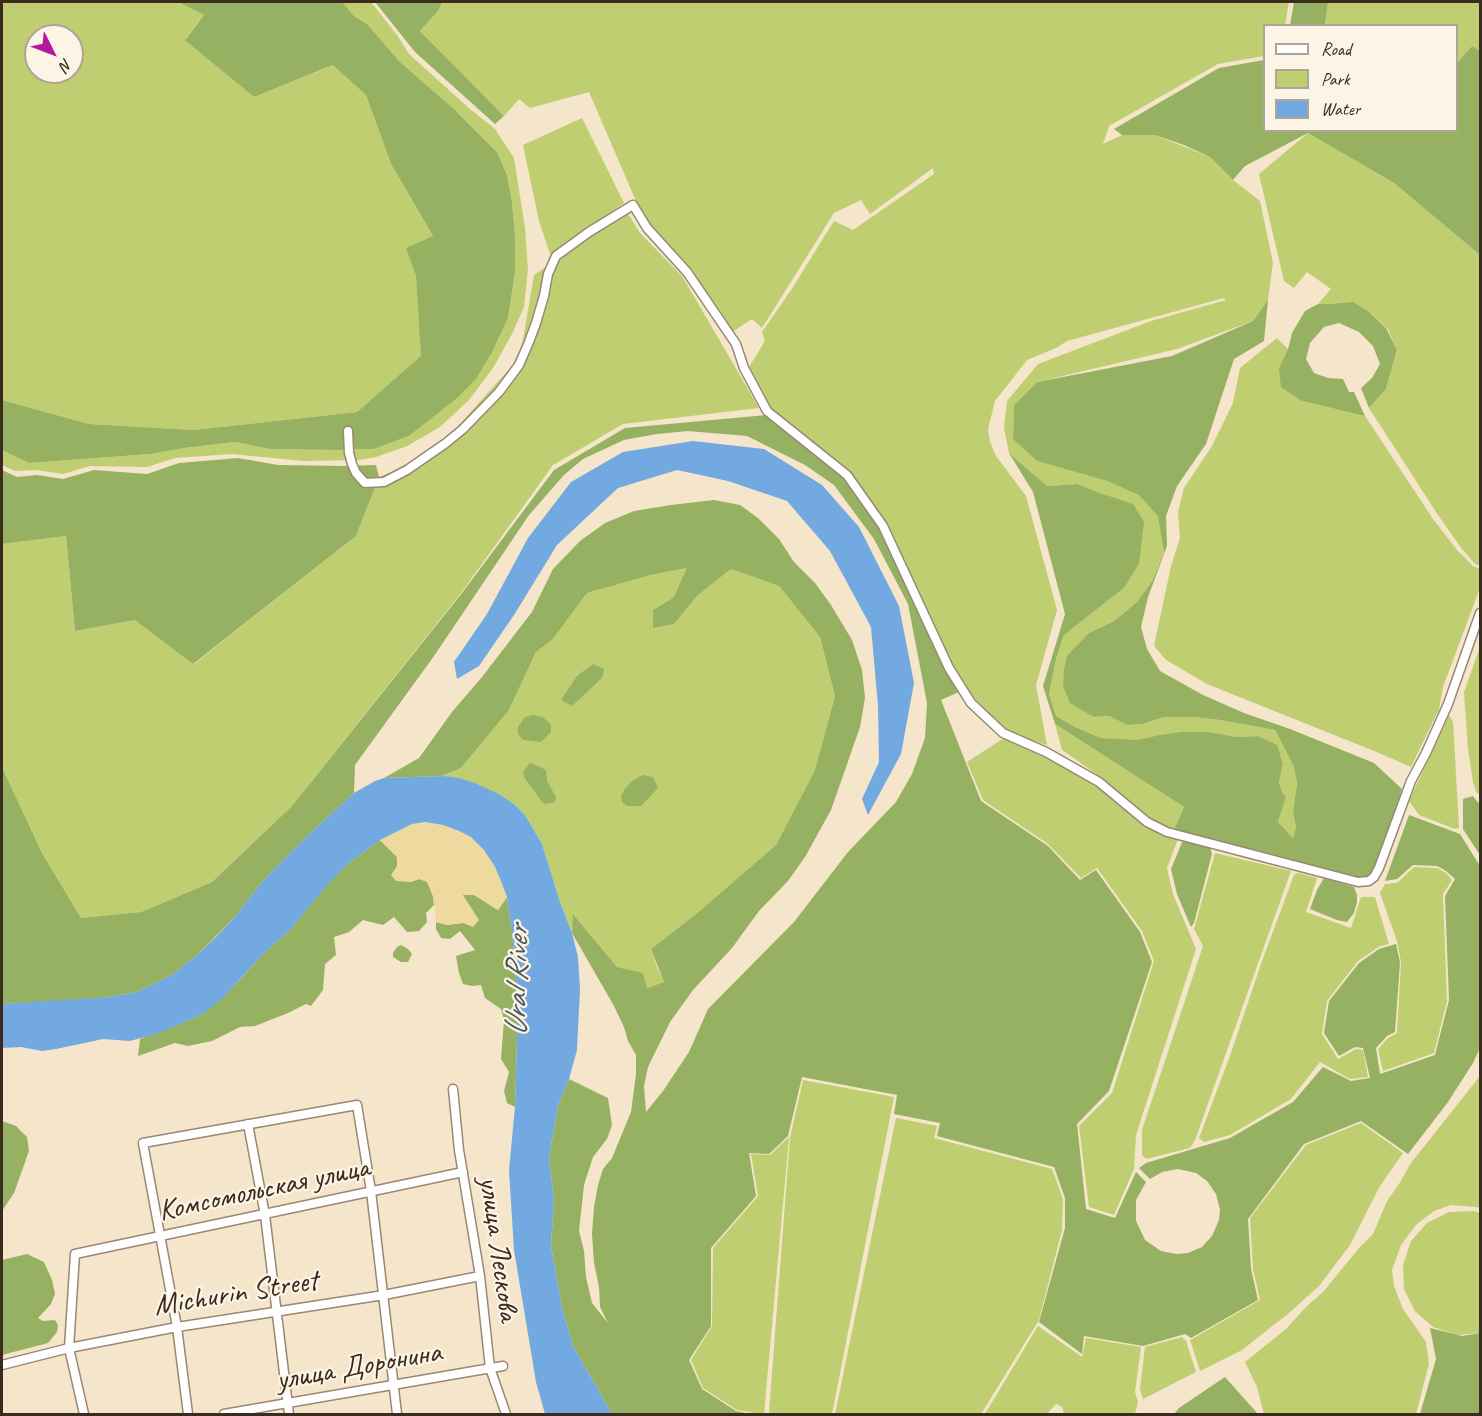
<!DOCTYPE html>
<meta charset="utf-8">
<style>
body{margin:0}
#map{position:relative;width:1482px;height:1416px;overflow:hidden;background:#f5e5ca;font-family:Caveat,sans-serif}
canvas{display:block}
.frame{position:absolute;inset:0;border:3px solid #3b2a1e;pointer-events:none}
.legend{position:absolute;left:1263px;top:24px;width:195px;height:108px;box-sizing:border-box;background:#fcf5e5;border:2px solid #afa495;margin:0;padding:8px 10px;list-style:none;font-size:18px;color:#3b2a1e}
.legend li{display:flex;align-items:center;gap:12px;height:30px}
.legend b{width:30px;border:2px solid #afa495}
.north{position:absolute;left:24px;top:24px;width:60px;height:60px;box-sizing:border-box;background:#fcf5e5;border:2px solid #afa495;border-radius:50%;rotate:132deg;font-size:16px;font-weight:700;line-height:24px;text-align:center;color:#3b2a1e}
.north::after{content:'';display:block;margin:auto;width:21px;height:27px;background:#b5179e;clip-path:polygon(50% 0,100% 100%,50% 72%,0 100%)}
</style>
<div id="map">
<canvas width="1482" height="1416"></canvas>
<div class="frame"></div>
<ul class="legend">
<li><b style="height:8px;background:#fff"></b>Road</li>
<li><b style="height:16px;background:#bece70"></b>Park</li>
<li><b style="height:16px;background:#73a9e1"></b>Water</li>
</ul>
<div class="north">N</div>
</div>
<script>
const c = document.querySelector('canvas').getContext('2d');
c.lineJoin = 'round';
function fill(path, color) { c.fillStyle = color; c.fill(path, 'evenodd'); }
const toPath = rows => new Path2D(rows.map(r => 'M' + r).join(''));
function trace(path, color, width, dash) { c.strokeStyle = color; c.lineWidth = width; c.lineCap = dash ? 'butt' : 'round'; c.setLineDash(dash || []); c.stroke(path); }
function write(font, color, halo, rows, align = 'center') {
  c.font = font + ' Caveat,sans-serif'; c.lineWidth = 4.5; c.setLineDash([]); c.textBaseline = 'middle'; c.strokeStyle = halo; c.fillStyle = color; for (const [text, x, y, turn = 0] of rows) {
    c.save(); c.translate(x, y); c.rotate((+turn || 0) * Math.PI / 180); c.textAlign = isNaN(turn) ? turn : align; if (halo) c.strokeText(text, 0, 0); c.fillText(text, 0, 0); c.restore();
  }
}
fill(toPath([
 [2,2,178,2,204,15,185,39,254,97,334,65,366,95,391,164,433,236,407,249,416,276,422,356,357,412,194,430,89,424,2,400],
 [36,36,72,36,72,72,36,72],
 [342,2,371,2,397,35,409,54,470,109,495,129,514,158,525,228,528,269,524,307,512,334,493,368,469,400,440,427,407,446,376,457,359,460,304,461,232,454,175,458,147,467,90,466,63,474,36,470,15,471,2,465,2,450,30,463,151,454,184,448,235,442,270,449,335,450,374,449,409,436,455,400,508,318,515,274,515,236,512,202,507,175,497,152,455,110,400,62,367,24,354,16],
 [442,2,1289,2,1285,25,1264,26,1264,56,1218,64,1109,126,1103,144,1122,135,1155,135,1210,157,1233,180,1260,201,1273,263,1268,300,1253,321,1177,349,1037,382,1014,405,1013,438,1037,461,1107,481,1140,495,1158,515,1164,553,1152,581,1137,602,1114,621,1089,633,1094,717,1109,716,1127,725,1144,724,1164,717,1193,717,1220,720,1275,730,1294,767,1297,784,1293,812,1296,827,1293,838,1278,822,1286,797,1282,792,1279,782,1283,764,1258,736,1237,737,1209,732,1159,735,1137,740,1125,740,1101,738,1075,727,1056,716,1049,694,1056,659,1064,635,1124,588,1139,564,1103,494,1077,484,1047,486,1009,453,1004,428,1007,401,1038,364,1151,321,1226,300,1224,298,1067,341,1056,348,1027,360,995,401,988,429,990,442,996,456,1026,496,1057,610,1036,685,1047,745,1001,731,955,674,885,526,768,410,746,372,765,341,762,332,791,290,834,221,853,230,934,174,933,168,870,214,861,200,834,213,762,328,752,319,732,332,692,270,652,230,639,208,589,92,530,108,519,99,504,116,420,31,439,10],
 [1328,2,1480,2,1480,51,1472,46,1457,63,1456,26,1325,26],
 [582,118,624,203,550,254,539,221,523,145],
 [1308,133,1394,183,1480,255,1480,565,1476,565,1462,549,1438,515,1369,408,1386,389,1397,351,1388,329,1369,312,1334,304,1318,304,1331,289,1307,272,1294,288,1284,281,1259,174],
 [627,212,640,233,682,276,759,408,623,424,553,465,461,593,292,806,212,882,141,912,81,918,42,853,2,767,2,544,66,536,75,631,135,620,194,664,356,536,379,477,432,455,520,357,534,275],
 [1277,338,1288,349,1279,368,1302,401,1365,416,1433,519,1457,550,1473,566,1480,569,1480,588,1443,687,1439,709,1411,767,1379,753,1207,684,1166,660,1154,646,1171,566,1180,538,1178,512,1184,488,1212,446,1233,403,1240,368],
 [688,568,674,597,653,610,653,628,674,624,697,596,731,569,779,586,820,637,835,696,815,770,776,845,696,914,651,949,657,967,664,982,647,988,642,973,617,967,574,915,572,933,560,902,542,844,525,815,514,804,499,794,442,776,461,768,509,710,536,652,553,639,587,593,651,575],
 [1480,647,1480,795,1476,792,1473,782,1468,749,1464,692],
 [1449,715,1453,722,1459,828,1455,829,1419,815,1409,801],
 [1055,724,1184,807,1173,832,1152,820,1105,780,1062,750],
 [1004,738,1055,759,1178,839,1167,868,1173,894,1196,949,1136,1135,1134,1169,1114,1215,1089,1207,1079,1126,1112,1093,1154,961,1142,931,1097,868,1081,878,1048,844,983,800,967,762],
 [1215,853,1291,871,1195,1140,1190,1148,1146,1159,1142,1155,1142,1130,1203,946,1194,929],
 [1414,867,1437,868,1446,873,1452,880,1443,894,1447,1001,1434,1053,1383,1071,1378,1049,1388,1038,1397,1033,1401,962,1397,941,1380,893,1385,884,1397,883],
 [1298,873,1317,878,1306,912,1351,928,1361,897,1375,897,1389,944,1380,946,1358,961,1327,1001,1322,1034,1338,1059,1356,1049,1363,1050,1368,1077,1350,1079,1320,1062,1291,1099,1230,1135,1204,1142,1199,1138,1230,1056,1261,964,1294,875],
 [1480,1076,1480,1208,1476,1207,1451,1205,1434,1211,1416,1225,1401,1245,1392,1270,1394,1286,1403,1309,1426,1342,1429,1364,1416,1414,1264,1414,1257,1387,1245,1362,1286,1329,1307,1306,1323,1292,1359,1248,1373,1234,1387,1201,1399,1184,1411,1163],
 [803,1080,894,1097,832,1414,770,1414,769,1412,790,1138],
 [896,1118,937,1126,934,1138,1052,1169,1063,1199,1062,1230,1039,1320,981,1414,835,1414],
 [1361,1123,1403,1153,1380,1186,1350,1245,1319,1286,1289,1313,1242,1350,1200,1371,1190,1340,1260,1300,1253,1269,1250,1218,1306,1145],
 [789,1137,764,1414,761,1414,737,1410,703,1388,691,1360,712,1326,713,1248,758,1196,751,1154,770,1155],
 [1473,1211,1480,1213,1480,1333,1457,1335,1433,1327,1415,1311,1404,1289,1403,1265,1411,1241,1427,1223,1449,1212],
 [1038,1326,1082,1357,1086,1338,1141,1347,1135,1392,1138,1402,1135,1414,1064,1414,1062,1407,1056,1404,1047,1414,985,1414],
 [1182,1337,1186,1341,1196,1372,1143,1399,1140,1389,1145,1347]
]), '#bece70');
fill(toPath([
 [178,2,342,2,354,16,367,24,400,62,455,110,497,152,507,175,512,202,515,236,515,273,508,318,492,352,476,379,455,400,409,436,374,449,335,450,270,449,235,442,184,448,151,454,29,463,2,450,2,400,89,424,194,430,357,412,421,356,416,276,406,248,433,236,391,164,366,95,333,65,254,97,185,40,204,15],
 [375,2,442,2,439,10,420,31,504,116,495,124,415,52],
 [1294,2,1328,2,1325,25,1290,25],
 [1472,46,1480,51,1480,255,1394,183,1308,133,1245,166,1233,180,1210,157,1184,145,1155,135,1122,135,1114,129,1219,68,1264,60,1264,130,1456,130,1457,63],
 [1268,300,1264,341,1234,359,1206,444,1177,486,1166,516,1167,546,1148,597,1141,627,1147,649,1160,671,1203,695,1244,713,1290,729,1374,763,1402,789,1375,871,1362,881,1173,832,1184,807,1055,724,1043,686,1065,614,1033,492,1009,453,1047,486,1077,484,1103,494,1133,504,1144,522,1139,564,1124,588,1064,635,1056,659,1049,694,1056,716,1075,727,1101,738,1137,740,1159,735,1182,732,1209,732,1237,737,1258,736,1277,745,1283,764,1279,782,1282,792,1286,797,1278,822,1293,838,1296,827,1293,812,1297,784,1294,767,1275,730,1220,720,1193,717,1164,717,1143,724,1127,725,1109,716,1094,717,1070,703,1063,686,1064,670,1067,656,1089,633,1114,621,1137,602,1152,581,1164,553,1158,516,1139,495,1107,481,1037,461,1013,439,1014,405,1037,382,1172,356,1253,321],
 [1353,302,1369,312,1386,328,1397,350,1386,389,1369,408,1361,388,1372,378,1380,364,1373,346,1359,332,1339,323,1324,327,1310,343,1306,359,1314,373,1328,378,1343,379,1349,392,1354,392,1365,416,1302,401,1281,387,1279,368,1288,349,1292,333,1305,311,1318,304,1331,304],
 [767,415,847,477,882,528,914,602,948,675,961,691,941,700,981,801,1048,846,1080,880,1096,870,1140,932,1152,962,1109,1091,1077,1124,1086,1209,1115,1218,1136,1172,1146,1182,1136,1200,1136,1221,1145,1240,1161,1251,1176,1254,1188,1253,1202,1247,1212,1236,1219,1220,1220,1210,1216,1194,1207,1181,1196,1173,1178,1169,1162,1172,1150,1179,1139,1168,1146,1163,1230,1138,1293,1102,1323,1067,1351,1081,1370,1078,1363,1048,1355,1047,1339,1056,1324,1033,1329,1001,1359,963,1379,949,1396,944,1400,962,1395,1032,1387,1036,1376,1048,1380,1074,1435,1055,1449,1000,1445,896,1455,879,1446,871,1437,866,1413,865,1397,879,1385,881,1409,815,1460,834,1480,866,1480,1048,1473,1063,1448,1102,1408,1154,1361,1121,1304,1144,1248,1219,1251,1269,1258,1300,1191,1338,1185,1334,1143,1346,1084,1336,1082,1354,1039,1322,1065,1228,1065,1198,1054,1167,937,1136,940,1123,894,1114,897,1095,802,1077,788,1136,769,1154,749,1153,756,1196,711,1248,711,1326,689,1360,702,1389,736,1411,751,1414,612,1414,573,1346,562,1308,551,1246,554,1200,549,1157,558,1105,569,1079,608,1098,612,1125,607,1139,593,1157,584,1185,579,1231,584,1251,586,1277,592,1303,608,1323,600,1307,599,1287,594,1263,592,1234,594,1207,598,1185,603,1169,612,1158,631,1112,636,1074,636,1055,628,1041,624,1027,614,1006,572,933,573,914,617,967,643,973,647,988,664,982,651,949,696,914,776,845,815,770,835,696,820,637,779,586,731,569,697,596,674,624,653,628,653,610,674,597,687,568,651,575,587,593,553,639,536,652,509,710,461,768,442,776,384,778,419,758,452,712,482,677,532,612,553,569,580,541,605,523,634,511,671,505,714,500,740,505,758,518,779,539,794,562,815,583,831,605,852,640,862,670,865,698,860,727,831,810,805,857,788,881,759,911,732,948,693,990,670,1022,648,1067,644,1086,646,1112,663,1091,689,1052,708,1009,794,922,848,852,896,802,912,774,925,738,927,703,908,604,874,539,834,485,805,465,747,436,688,431,657,434,624,440,583,459,564,475,529,515,434,656,355,765,354,793,304,839,274,869,258,887,235,917,197,955,172,975,137,992,109,997,80,1000,2,1004,2,767,42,853,81,918,141,912,212,882,292,806,462,593,554,470,625,428],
 [238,458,278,465,347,466,376,465,379,477,356,536,193,664,135,620,75,631,66,536,2,544,2,470,17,477,37,475,63,479,94,470,147,474,179,463],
 [593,664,604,669,602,678,572,706,561,700,577,676],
 [533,715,543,717,551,725,551,732,541,742,523,740,518,734,518,727,525,717],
 [531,763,546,770,547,781,556,797,555,802,546,804,543,803,526,780,523,773,528,765],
 [643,775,653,777,658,788,641,806,627,806,622,802,621,796,624,790,632,781],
 [1473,796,1480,805,1480,855,1463,829,1463,799],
 [380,840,397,857,397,866,410,882,419,879,427,881,433,896,434,905,426,913,427,922,419,931,407,932,394,917,383,925,363,920,349,932,334,937,336,955,325,964,323,990,311,1006,306,1004,288,1013,255,1026,240,1027,212,1041,188,1046,175,1043,138,1056,140,1039,185,1022,204,1013,235,985,262,955,291,929,325,886,350,862],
 [1183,840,1210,847,1212,854,1194,923,1191,927,1177,894,1171,869],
 [1324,878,1354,887,1357,895,1357,902,1354,913,1347,922,1337,920,1310,909,1317,890],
 [463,895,474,895,498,910,507,897,512,931,516,979,517,1040,515,1107,507,1103,504,1091,509,1072,501,1059,504,1020,501,1009,485,998,481,985,472,986,463,984,459,973,456,956,475,950,460,931,450,939,441,938,436,929,436,922,447,925,463,923],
 [401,945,408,949,412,954,408,962,401,962,393,957,393,953,397,947],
 [2,1121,16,1126,27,1137,29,1151,14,1193,2,1211],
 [27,1254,44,1262,52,1280,55,1294,51,1304,38,1318,43,1321,55,1320,58,1325,57,1332,48,1343,2,1355,2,1260],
 [1430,1328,1462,1336,1480,1333,1480,1414,1420,1414,1436,1359],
 [1225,1377,1258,1414,1174,1414,1179,1408]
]), '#96b162');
fill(toPath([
 [425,822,443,825,459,831,471,837,484,850,495,867,501,881,507,897,498,910,474,895,463,895,479,920,473,927,463,923,447,925,436,922,433,896,427,882,419,879,410,882,396,881,391,875,397,866,397,857,380,840,412,824]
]), '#eeda9e');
fill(toPath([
 [693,441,764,449,822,485,859,527,899,606,914,683,901,754,868,815,862,799,879,762,878,706,871,627,830,551,787,501,728,481,677,470,618,488,557,545,514,615,479,666,457,679,454,662,487,614,528,538,571,482,623,452],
 [442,776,459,778,477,784,499,794,514,804,525,815,542,844,560,902,572,933,578,957,580,989,577,1050,569,1079,558,1105,549,1157,554,1200,551,1246,562,1308,573,1346,612,1414,545,1414,536,1382,514,1250,509,1170,515,1107,517,1040,516,979,512,931,507,897,501,881,495,867,484,850,471,837,459,831,443,825,425,822,412,824,380,840,350,862,326,886,291,929,262,955,222,999,204,1013,185,1022,156,1034,130,1041,103,1039,56,1049,42,1051,21,1047,2,1048,2,1004,109,997,137,992,172,975,197,955,216,937,235,917,258,887,274,869,304,839,354,793,375,781,384,778]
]), '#73a9e1');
const minor = toPath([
 [348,431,349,453,352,464,356,473,365,483,384,482,407,470,446,443,463,429,499,392,519,365,529,342,536,323,544,296,548,274,556,256,589,232,633,205,647,228,687,272,736,344,744,368,767,411,847,475,883,526,949,668,971,703,1003,733,1046,752,1099,782,1147,822,1167,832,1358,882,1369,881,1374,877,1379,868,1411,781,1426,753,1448,704,1480,613],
 [453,1089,459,1150,480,1276,490,1368,506,1414],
 [248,1124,265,1215,289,1414],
 [2,1365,69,1348,177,1327,384,1295,480,1276],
 [84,1414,69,1348,75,1254,463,1172],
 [188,1414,177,1327,143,1143,357,1105,371,1191,397,1414],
 [224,1414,503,1366]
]);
trace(minor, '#988874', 11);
trace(minor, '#fff', 8);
write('30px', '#3b2a1e', '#fcf5e5', [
 ["Комсомольская улица",264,1190,-12],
 ["улица Лескова",498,1249,82],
 ["Michurin Street",236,1294,-9],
 ["улица Доронина",359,1367,-10]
]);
write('italic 32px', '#4f5662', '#fcf5e5', [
 ["Ural River",518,981,-89]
]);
</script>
